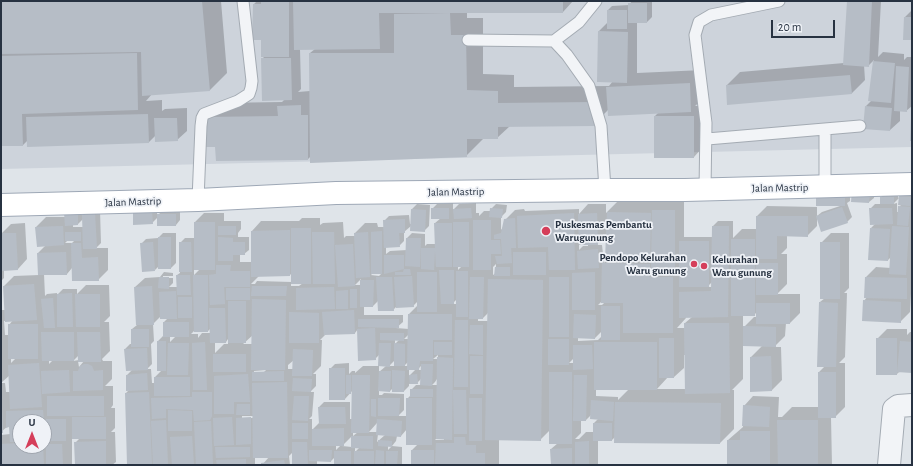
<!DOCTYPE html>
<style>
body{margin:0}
#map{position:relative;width:913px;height:466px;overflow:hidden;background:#dfe4e9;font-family:"Alegreya Sans",sans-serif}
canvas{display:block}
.frame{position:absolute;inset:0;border:2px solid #273241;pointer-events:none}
.north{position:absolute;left:12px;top:414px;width:40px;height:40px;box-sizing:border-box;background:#eff2f7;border:1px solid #9fa5ae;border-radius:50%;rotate:0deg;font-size:11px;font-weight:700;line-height:16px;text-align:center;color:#273241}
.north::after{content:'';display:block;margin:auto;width:14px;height:18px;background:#d53e5a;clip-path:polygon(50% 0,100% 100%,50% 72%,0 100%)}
.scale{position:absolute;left:771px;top:20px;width:64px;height:18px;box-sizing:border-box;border:2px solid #273241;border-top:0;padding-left:5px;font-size:12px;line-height:14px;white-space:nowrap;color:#273241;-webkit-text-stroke:3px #eff2f7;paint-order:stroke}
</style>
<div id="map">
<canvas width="913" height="466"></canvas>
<div class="frame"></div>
<div class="north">U</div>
<div class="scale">20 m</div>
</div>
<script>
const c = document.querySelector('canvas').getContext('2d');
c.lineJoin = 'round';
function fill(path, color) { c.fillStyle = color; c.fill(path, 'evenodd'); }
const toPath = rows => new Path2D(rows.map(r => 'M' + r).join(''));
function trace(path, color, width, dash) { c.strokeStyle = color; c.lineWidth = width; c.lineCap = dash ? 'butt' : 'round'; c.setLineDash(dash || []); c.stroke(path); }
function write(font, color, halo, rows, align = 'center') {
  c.font = font + ' "Alegreya Sans",sans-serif'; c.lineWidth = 3.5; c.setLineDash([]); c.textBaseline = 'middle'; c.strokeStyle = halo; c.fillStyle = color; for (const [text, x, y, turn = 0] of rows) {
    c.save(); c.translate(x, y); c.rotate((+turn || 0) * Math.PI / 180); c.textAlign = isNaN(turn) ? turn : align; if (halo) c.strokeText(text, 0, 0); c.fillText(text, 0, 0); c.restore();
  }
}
fill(toPath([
 [1,1,912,1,912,147,1,169]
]), '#cdd3db');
fill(toPath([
 [1,1,221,1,227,73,210,90,152,94,146,101,162,100,162,111,165,109,187,108,187,131,177,140,156,135,149,142,28,146,28,140,23,145,1,145],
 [257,1,573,1,563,12,467,12,467,18,483,18,483,74,514,75,514,87,609,86,613,81,599,31,608,22,608,10,612,6,629,5,632,1,652,1,652,17,647,22,637,22,637,73,703,70,705,97,695,106,703,106,703,147,694,157,655,116,659,112,608,110,593,125,510,126,497,138,484,138,466,156,311,156,308,159,216,146,205,117,219,103,282,102,285,99,262,59,265,56,262,39,254,4],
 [300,49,315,49,310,53,310,91,298,92,301,89],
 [848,1,881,1,878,57,883,52,904,54,904,60,907,57,912,57,912,106,906,111,900,111,900,121,890,130,866,106,872,100,869,100,874,60,868,66,864,65,865,80,852,93,727,85,740,72,844,63],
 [912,10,912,39,905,17],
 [875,186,874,198,869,202,852,201],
 [850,188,850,201,847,203,852,217,847,222,817,218,817,226,807,236,787,235,787,248,781,254,787,254,787,284,777,294,800,294,800,313,790,323,786,323,785,336,774,347,781,347,782,380,772,390,751,391,751,357,762,346,743,345,743,379,732,390,734,390,734,429,720,443,616,436,612,440,598,440,598,465,552,465,551,449,558,443,550,430,540,440,499,440,499,465,412,465,412,450,418,444,407,429,401,436,397,436,396,441,392,446,388,445,388,450,392,446,402,447,402,465,335,465,335,457,331,461,317,461,317,465,293,465,293,452,289,456,290,465,262,465,269,457,255,457,255,465,128,465,126,393,130,389,127,375,132,370,125,349,130,344,132,344,132,329,137,325,135,287,145,278,160,277,164,272,173,273,173,276,163,276,163,278,173,278,173,283,169,287,178,287,177,275,180,273,180,243,185,238,195,238,195,222,204,213,224,213,224,221,241,221,241,229,238,233,238,237,249,237,249,250,244,254,240,254,240,262,252,262,252,231,261,221,299,221,302,218,320,218,320,225,323,223,343,222,344,238,346,236,355,236,355,233,365,223,377,223,378,227,384,227,384,221,389,216,409,215,410,224,411,224,412,209,417,204,430,205,429,226,424,231,411,226,404,232,404,241,399,246,386,246,386,254,390,251,407,250,407,238,412,233,425,234,425,246,427,244,436,244,435,223,441,218,432,209,437,204,453,203,453,210,459,204,476,203,476,213,479,213,479,216,484,211,491,211,491,209,496,204,507,205,506,212,501,217,501,230,503,227,505,220,515,210,524,209,525,211,579,209,579,214,588,204,606,204,606,213,621,198,684,201,684,237,713,237,713,226,718,221,733,221,733,238,742,229,757,229,757,216,767,206,817,207,817,216,822,212,840,206],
 [607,234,608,258,604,263,602,245,596,245],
 [579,244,588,244,588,246,583,246,579,250],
 [496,264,496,273,493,275,493,267],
 [458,266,462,266,458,270],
 [194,269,200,269,194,275],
 [292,273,292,282,257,281,255,284,251,284,259,276,290,275],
 [373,273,382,273,379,276,371,275],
 [361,279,361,285,355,285],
 [712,282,712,287,707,287],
 [291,283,303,283,299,286,291,286],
 [457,299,457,304,452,304],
 [378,301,393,310,396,307,413,306,418,301,418,305,409,314,409,329,396,328,403,322,403,315,364,315,364,306,373,306],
 [601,302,605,302,602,305,598,305],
 [757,312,757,317,754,317,743,328,743,315,754,315],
 [488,313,488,321,478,321,478,318,483,318],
 [161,316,168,318,164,322,163,336,158,341,162,370,155,377,155,383,152,383,151,369,147,369,152,364,151,344,154,341,153,324],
 [686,317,692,317,685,323,685,328,677,328,686,318],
 [211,328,211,333,202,333,198,338,198,334,191,334,194,331,208,331],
 [358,329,375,359,379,355,379,366,363,366,355,373,355,371,352,371,349,374,349,363,335,364,330,369,345,399,353,390,353,419,350,419,350,402,324,402,319,407,320,422,312,430,312,419,309,419,312,416,314,392,310,392,316,386,316,374,313,374,321,366,322,340,320,340,326,334,355,333],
 [602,331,602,336,598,340,578,341,578,337,595,338],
 [409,334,409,339,404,339],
 [253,335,253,344,243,344],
 [170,336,176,336,170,342],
 [228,339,228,344,224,344,215,353,215,342,226,342],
 [395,340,399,340,395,344],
 [438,355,438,359,433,359],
 [684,355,686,355,686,389,657,389,668,377,674,377,684,368],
 [574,358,574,363,569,363],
 [294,360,293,369,288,369,288,365],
 [395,360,395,366,389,366],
 [408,362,408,366,404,366],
 [379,365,386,366,379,372],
 [422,365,422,370,417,370],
 [409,369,416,369,409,376],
 [266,370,264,372,254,373,254,371],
 [421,379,421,385,416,385,411,390,411,395,407,399,407,416,398,416,404,410,404,394,384,393,382,395,379,395,379,390,390,391,393,388,404,391,409,386,409,384,417,383],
 [437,379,437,385,432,385,435,382],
 [596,389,629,389,618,400,618,397,596,396],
 [591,415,598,419,594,423,594,432,586,432,579,439,575,439,581,433,581,420,586,420],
 [242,416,256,416,256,418,242,418],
 [377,423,377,432,369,432],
 [353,432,358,432,353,436],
 [378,434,385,435,377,442],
 [352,436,352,447,342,446],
 [437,438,444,438,444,440,435,440],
 [336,445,341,445,336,450],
 [355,447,360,447,355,452],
 [886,192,898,192,898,198,905,192,912,192,912,267,911,269,912,269,912,292,911,294,910,312,900,322,864,301,867,297,866,277,876,267,891,268,891,257,888,260,871,228,875,224,870,209,875,204,881,204,881,197],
 [900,197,902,204,899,207,899,212,897,212,897,203,893,204],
 [82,207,82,215,87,210,100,210,101,243,96,248,108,248,108,270,98,280,72,268,67,274,44,274,45,296,47,294,57,293,57,295,63,289,77,289,77,294,86,285,109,285,110,316,104,322,109,322,110,351,102,359,103,361,112,361,112,379,105,386,113,386,113,405,111,408,115,408,115,428,111,432,115,432,116,462,112,465,76,465,76,442,80,438,72,438,72,465,1,465,1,435,10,434,10,426,8,426,1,432,1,310,5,310,4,286,14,276,39,275,38,253,46,245,36,227,46,217,65,217],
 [83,219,83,227,73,227,73,224,78,224],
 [68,240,75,240,72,243,65,243],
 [13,320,9,325,9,335,5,335,4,321],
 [79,355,79,360,73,361],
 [11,358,16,358,11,363],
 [49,360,53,360,49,364],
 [78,361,84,361,79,367],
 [10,375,10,392,6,392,5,383,1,383],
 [20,422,44,422,44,446,20,446],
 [157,208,157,216,163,210,180,210,180,220,176,225,158,217,152,223,134,214,139,209],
 [25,223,27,259,18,269,4,270,4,278,1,281,1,234,11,224],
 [163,233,176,233,176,263,171,268,159,266,155,270,141,244,146,239,158,238],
 [831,233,849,233,849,288,844,293,847,293,845,357,839,363,845,363,845,407,835,417,831,417,832,465,728,465,728,440,743,427,744,406,753,396,779,397,778,417,782,417,792,407,819,407,819,372,825,366,820,302,825,298,821,243],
 [887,329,907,329,907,335,910,332,912,332,912,372,899,372,897,374,877,339]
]), '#0003');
fill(toPath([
 [1,1,202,1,210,91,142,96,141,52,1,54],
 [261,1,289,1,289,57,261,57,261,40,252,40,253,4,261,4],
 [293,1,563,1,563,13,379,13,380,49,294,50],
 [847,1,872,1,869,67,843,65],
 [628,3,647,3,647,23,628,23],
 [607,10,627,10,627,29,607,29],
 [450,13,451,35,466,35,467,90,498,91,498,103,594,102,594,126,498,127,498,139,467,139,467,157,310,163,309,53,394,53,394,14],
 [904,17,912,17,912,40,903,40],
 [598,31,628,32,627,83,597,82],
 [137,53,138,110,22,114,23,146,1,146,1,56],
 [261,58,291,58,292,100,262,101],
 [873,61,895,63,891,103,868,101],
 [896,66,909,67,907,112,894,111],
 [850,75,852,94,727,105,726,85],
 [690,83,691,112,608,116,606,87],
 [301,105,301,115,308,115,308,160,216,161,215,147,205,147,204,117,278,116,277,106],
 [865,106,892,108,890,131,863,129],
 [148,114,149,143,27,147,26,117],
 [654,116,694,116,694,158,654,158],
 [154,118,177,118,178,141,155,142],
 [911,118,912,118,912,141,910,141],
 [852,189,870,191,869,203,851,202],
 [816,193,845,193,845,206,816,206],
 [899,196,911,197,910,206,898,205],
 [880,197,894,197,894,204,880,204],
 [898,206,910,207,908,226,897,225],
 [842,207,848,223,821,232,816,216],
 [431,208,449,208,449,219,431,219],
 [471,208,472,218,454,219,453,209],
 [490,208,503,209,502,218,489,217],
 [869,208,892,208,893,224,870,225],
 [411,209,426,210,425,232,410,231],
 [652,210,675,210,675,271,651,271],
 [78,211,78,225,65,226,64,212],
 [152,212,153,224,133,225,133,213],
 [607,212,651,213,650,260,605,259],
 [574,213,575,270,549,270,548,247,518,248,517,216],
 [597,213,598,245,579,245,578,214],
 [95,214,97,249,83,249,82,215],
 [157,214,176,214,176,226,157,226],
 [756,216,808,216,808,237,777,236,777,259,756,259],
 [515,218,516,248,511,248,512,263,497,264,495,256,502,256,501,239,494,239,494,235,501,233,504,219],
 [405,219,405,233,399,233,400,247,384,248,383,220],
 [473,220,491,220,491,240,500,240,501,254,491,254,491,270,473,270],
 [194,222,215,222,215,270,194,270],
 [453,222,469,222,469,267,453,267],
 [434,223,452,223,452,267,436,267,435,250,434,270,421,269,421,248,435,248],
 [63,226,64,245,37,247,35,227],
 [218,226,236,226,236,235,218,235],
 [712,226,729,226,728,317,679,318,679,292,711,291],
 [892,226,909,227,906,275,889,274],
 [291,228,311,228,311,284,291,284],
 [870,228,890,229,888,261,868,260],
 [290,230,290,276,251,277,251,231],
 [382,231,382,274,371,274,371,232],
 [65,232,81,232,81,241,65,241],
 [312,232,334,232,335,284,313,284],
 [368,232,370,277,356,278,354,233],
 [1,233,16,233,18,270,2,271],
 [158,237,171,237,171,269,158,269],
 [218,237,233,238,233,242,245,242,245,255,233,255,233,261,218,261],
 [406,238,421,238,420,267,405,266],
 [731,239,755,239,755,316,731,316],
 [679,241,709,241,709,287,679,287],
 [153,242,155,271,142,272,140,243],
 [179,242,191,242,192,272,179,272],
 [820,242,840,242,840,299,820,299],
 [71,243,81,243,82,258,98,257,99,281,72,281],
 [353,244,355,286,338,287,335,245],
 [598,249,599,268,578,269,577,251],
 [66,252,67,275,38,275,37,253],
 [513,252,546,252,546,275,513,275],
 [384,255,404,255,404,269,384,274],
 [602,263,650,264,649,277,673,277,673,333,623,333,623,303,601,303],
 [756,263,778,263,778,295,756,295],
 [216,265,231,265,230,271,250,271,250,287,224,287,225,304,210,305,209,275,216,274],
 [495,267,510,267,510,276,494,276],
 [404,269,410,269,411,275,395,275,395,272,403,272],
 [439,270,454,270,454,304,441,304],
 [456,271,468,271,468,317,456,317],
 [417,272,437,272,437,312,417,312],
 [595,272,595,310,572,310,572,273],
 [176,275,190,275,191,295,177,295],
 [193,275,208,275,208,332,194,332],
 [412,276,414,307,396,308,394,277],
 [159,277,169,277,169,289,158,288],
 [376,277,392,277,394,311,378,311],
 [470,277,484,277,483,319,469,319],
 [549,277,569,277,569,337,549,337],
 [865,277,907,278,907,299,864,298],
 [488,279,543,280,541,441,485,440],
 [360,280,374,280,373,307,360,307],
 [34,284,37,320,5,322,3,286],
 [152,286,154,325,136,325,134,287],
 [252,286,287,286,286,296,251,296],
 [334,287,335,309,296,310,296,288],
 [226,288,250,288,250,300,226,300],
 [350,289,357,289,357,308,350,308],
 [348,290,348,309,336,309,336,291],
 [176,291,177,319,160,319,159,292],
 [72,293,73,327,57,327,57,294],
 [75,294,100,294,100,327,76,327],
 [178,297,192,297,192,318,178,318],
 [53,298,55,328,44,328,41,299],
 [252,299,286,300,285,370,251,370],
 [863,300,901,302,901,323,862,321],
 [228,301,246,301,246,343,228,343],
 [819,302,838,303,836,367,817,367],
 [756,303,790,303,790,324,756,324],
 [601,306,620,306,620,340,601,340],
 [209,308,225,308,226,343,210,343],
 [354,310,355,334,324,335,322,312],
 [289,312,319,313,319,343,289,343],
 [408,314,452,314,452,340,433,340,433,361,420,361,419,370,407,370],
 [574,314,596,315,595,339,573,338],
 [358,319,399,319,399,328,358,327],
 [455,320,468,320,468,387,454,387],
 [163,322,189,322,189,337,163,337],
 [684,323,729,323,730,393,685,394],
 [8,324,38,324,38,359,8,359],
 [470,325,483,325,483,355,469,354],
 [743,326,776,327,776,347,743,346],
 [375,328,376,360,358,361,357,329],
 [131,329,149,329,149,347,131,347],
 [41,332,74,332,74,361,42,361],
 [77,332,100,332,101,362,78,362],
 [380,333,404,333,404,341,380,340],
 [659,338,674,338,674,378,659,378],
 [876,338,897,338,897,375,876,375],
 [548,339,569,339,569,365,548,365],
 [157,341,166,341,166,371,157,371],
 [900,341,912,342,912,373,897,372],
 [205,342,207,390,193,390,192,343],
 [434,342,452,342,452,355,434,355],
 [594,342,657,342,657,390,594,390],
 [168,343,189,343,188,375,167,375],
 [379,343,391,343,390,367,378,366],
 [394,343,405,344,405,366,394,366],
 [573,345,592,345,593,369,573,370],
 [147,348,148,370,126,371,124,349],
 [293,349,313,350,312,376,292,376],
 [213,354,246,354,246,372,213,372],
 [470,356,483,356,483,394,470,394],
 [771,356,772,391,750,392,750,357],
 [437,357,453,358,452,440,436,439],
 [39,363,42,407,10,409,8,365],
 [84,364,88,364,92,366,94,371,103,370,103,390,73,391,73,371,78,371,80,366],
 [421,364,433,364,432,386,420,385],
 [329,368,345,368,345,400,329,400],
 [69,370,70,392,42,394,41,371],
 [392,370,405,371,404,392,392,392],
 [284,371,284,381,252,381,252,372],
 [379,371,391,371,390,392,378,391],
 [549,372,572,372,572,444,549,444],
 [818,372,836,372,836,418,818,418],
 [147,373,148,390,126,391,126,375],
 [248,374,250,402,234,402,234,414,214,414,214,376],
 [417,374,418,384,410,384,409,375],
 [346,375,351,375,351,394,346,394],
 [352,375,370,375,369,433,351,433],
 [574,375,587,375,586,421,573,421],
 [154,377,190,377,190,396,154,396],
 [293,378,312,379,311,392,292,391],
 [287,382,288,458,253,458,252,383],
 [410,389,433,389,433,397,410,397],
 [453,390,466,390,467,434,454,434],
 [149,392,152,465,127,465,125,393],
 [192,392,212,392,212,416,210,420,194,421,193,410,166,409,166,418,152,419,151,398,192,397],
 [47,396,104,396,104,416,47,416],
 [294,396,309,396,308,421,292,420],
 [378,398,400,398,399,416,378,416],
 [406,398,432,398,432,445,406,445],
 [469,398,482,398,482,441,469,441],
 [371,399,376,399,376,417,371,416],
 [591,400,614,402,613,421,590,419],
 [615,402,721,403,720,444,614,443],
 [237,404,250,404,250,415,236,415],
 [743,405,770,407,769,427,742,426],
 [318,407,345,407,346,424,319,424],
 [1,408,2,408,3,433,1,433],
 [43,410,44,422,20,422,20,442,10,442,9,427,6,428,6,411],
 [168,410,192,411,192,431,168,431],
 [72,417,106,417,106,439,72,439],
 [232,417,234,445,214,446,213,418],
 [251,417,251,444,236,445,236,418],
 [46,419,66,419,66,441,44,441,44,427,46,427],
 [377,419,402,421,401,437,376,435],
 [166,420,168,465,153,465,151,421],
 [777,420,818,420,818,465,778,465],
 [211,421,213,465,196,465,194,422],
 [292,423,308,423,308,439,292,439],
 [593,423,612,423,612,441,593,441],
 [344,428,344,446,312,446,312,429],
 [740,431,770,431,770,465,727,465,727,440,740,440],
 [192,436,194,465,172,465,170,437],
 [351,436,373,436,373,449,351,448],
 [454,437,465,437,466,445,476,445,476,453,485,453,485,465,435,465,436,443,454,443],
 [378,440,392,441,392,447,378,446],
 [106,441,106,465,75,465,74,442],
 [589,441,589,465,575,465,575,442],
 [292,442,307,442,308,465,292,465],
 [20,443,20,446,43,446,44,465,1,465,1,444],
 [46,444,62,444,63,465,46,465],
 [215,447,250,447,250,457,216,458],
 [572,448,572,465,551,465,550,449],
 [309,450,332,450,331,462,309,461],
 [376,450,384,451,384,465,375,465],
 [411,450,434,450,434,465,411,465],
 [334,451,351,451,351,465,334,465],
 [354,451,374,451,374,465,354,465],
 [386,451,398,451,397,465,386,465],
 [246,459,246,465,217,465,216,460],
 [284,460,285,465,261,465,261,463]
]), '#b6bdc6');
const lane = toPath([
 [596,1,579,22,554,41,567,55,589,86,601,126,605,190],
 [468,40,554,41],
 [707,139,860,126],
 [825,187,825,130],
 [705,190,706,123,695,35,699,22,711,15,779,1],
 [198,200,201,126,202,118,204,114,238,101,249,94,251,88,252,81,243,1]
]);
const street = toPath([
 [889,465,894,409,898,406,912,405]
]);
const primary = toPath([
 [1,205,198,200,336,193,605,190,685,190,912,184]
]);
trace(lane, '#a4abb3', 13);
trace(street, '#a4abb3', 24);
trace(primary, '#9ea8b6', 24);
trace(lane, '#f2f4f7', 11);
trace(street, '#f2f4f7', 22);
trace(primary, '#fff', 22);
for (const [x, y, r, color] of [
 [546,231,5,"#d53e5a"],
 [694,264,4,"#d53e5a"],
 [704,266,4,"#d53e5a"]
]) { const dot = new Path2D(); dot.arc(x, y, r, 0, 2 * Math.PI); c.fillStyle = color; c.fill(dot); trace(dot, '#eff2f7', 1.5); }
write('11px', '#273241', '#eff2f7', [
 ["Jalan Mastrip",780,188,-1],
 ["Jalan Mastrip",456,192,-1],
 ["Jalan Mastrip",133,202,-2]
]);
write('bold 11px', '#273241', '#eff2f7', [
 ["Puskesmas Pembantu",555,225],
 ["Warugunung",555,238],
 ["Pendopo Kelurahan",686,258,"right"],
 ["Waru gunung",686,271,"right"],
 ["Kelurahan",712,260],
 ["Waru gunung",712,273]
], 'left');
</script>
